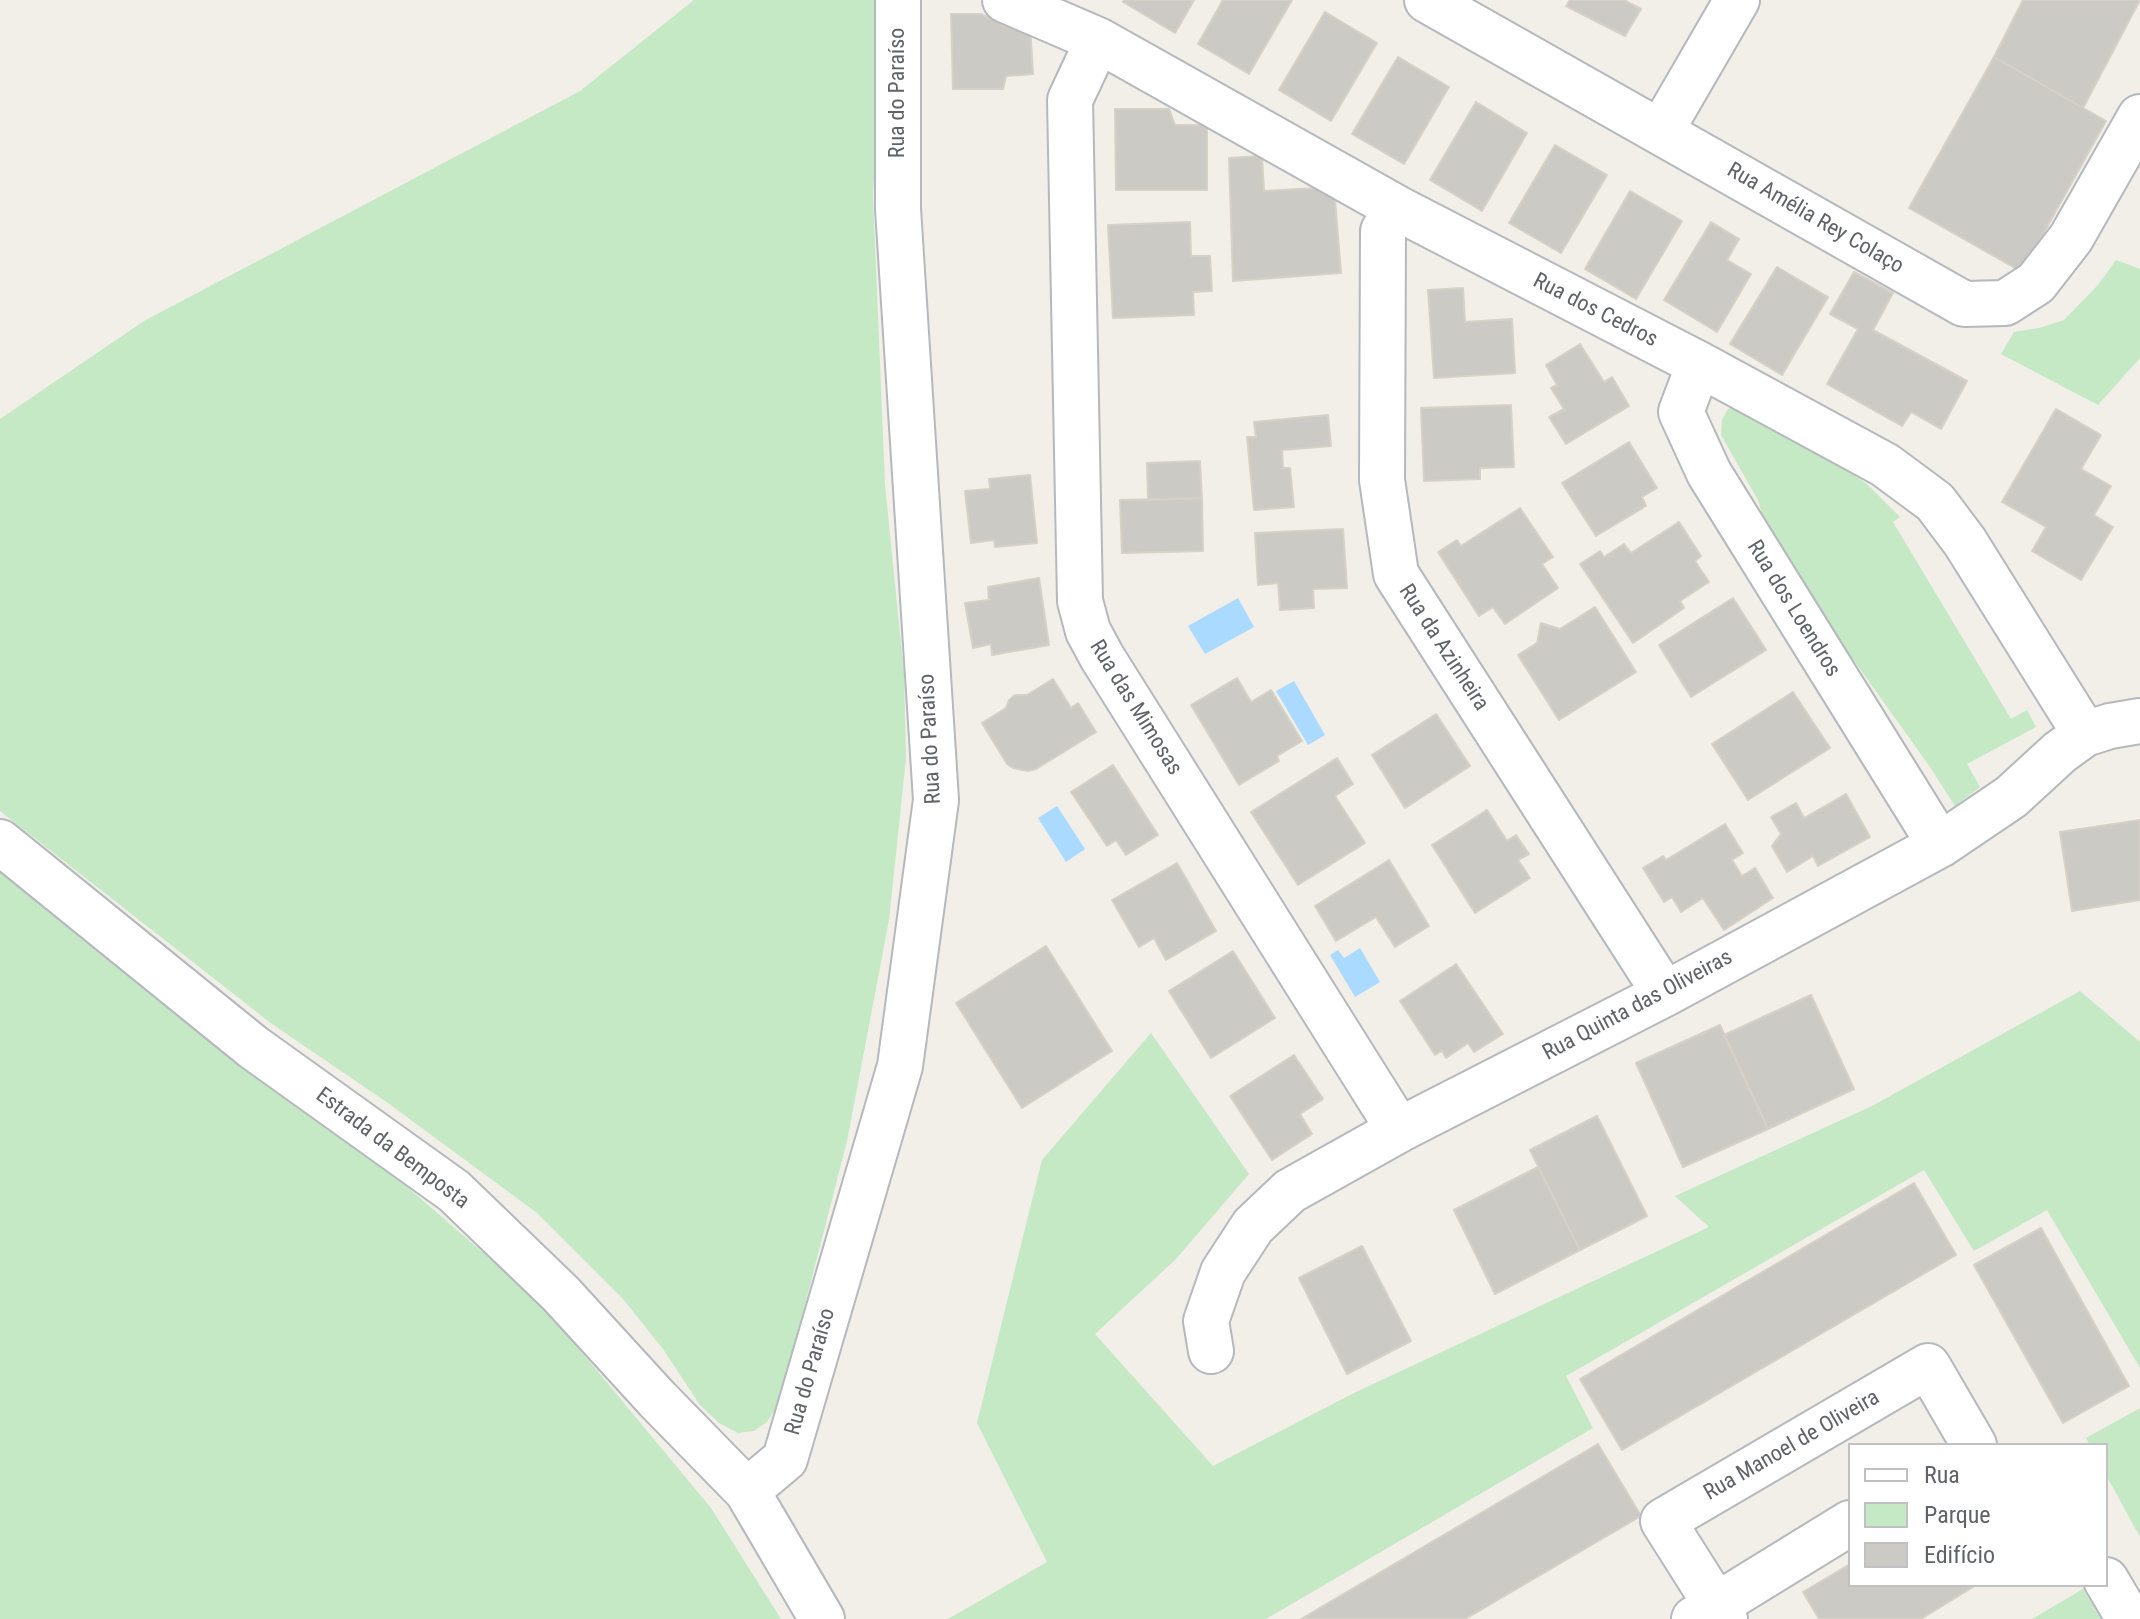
<!DOCTYPE html>
<meta charset="utf-8">
<style>
body{margin:0}
#map{position:relative;width:2140px;height:1619px;overflow:hidden;background:#f1efe8;font-family:"Roboto Condensed",sans-serif}
canvas{display:block}
.legend{position:absolute;left:1848px;top:1443px;width:260px;height:144px;box-sizing:border-box;background:#fff;border:2px solid #bfc1c3;margin:0;padding:10px 14px;list-style:none;font-size:24px;color:#5f6368}
.legend li{display:flex;align-items:center;gap:16px;height:40px}
.legend b{width:40px;border:2px solid #bfc1c3}
</style>
<div id="map">
<canvas width="2140" height="1619"></canvas>
<ul class="legend">
<li><b style="height:10px;background:#fff"></b>Rua</li>
<li><b style="height:22px;background:#c5e8c5"></b>Parque</li>
<li><b style="height:22px;background:#cccac5"></b>Edifício</li>
</ul>
</div>
<script>
const c = document.querySelector('canvas').getContext('2d');
c.lineJoin = 'round';
function fill(path, color) { c.fillStyle = color; c.fill(path, 'evenodd'); }
const toPath = rows => new Path2D(rows.map(r => 'M' + r).join(''));
function trace(path, color, width, dash) { c.strokeStyle = color; c.lineWidth = width; c.lineCap = dash ? 'butt' : 'round'; c.setLineDash(dash || []); c.stroke(path); }
function write(font, color, halo, rows, align = 'center') {
  c.font = font + ' "Roboto Condensed",sans-serif'; c.lineWidth = 6; c.setLineDash([]); c.textBaseline = 'middle'; c.strokeStyle = halo; c.fillStyle = color; for (const [text, x, y, turn = 0] of rows) {
    c.save(); c.translate(x, y); c.rotate((+turn || 0) * Math.PI / 180); c.textAlign = isNaN(turn) ? turn : align; if (halo) c.strokeText(text, 0, 0); c.fillText(text, 0, 0); c.restore();
  }
}
fill(toPath([
 [694,0,885,0,873,195,885,485,904,673,906,758,889,920,847,1141,780,1402,767,1422,754,1431,738,1433,719,1423,700,1405,663,1349,623,1299,537,1213,388,1103,272,1024,0,811,0,419,144,321,580,91],
 [2116,260,2140,269,2140,358,2098,405,2001,354,2014,332,2039,328,2064,320,2098,285],
 [1740,405,1801,437,1868,485,1900,517,1893,522,2011,719,2027,710,2036,727,1967,764,1980,787,1955,806,1930,767,1798,582,1767,530,1758,500,1721,435,1722,420,1728,409],
 [0,868,172,1005,405,1185,541,1303,711,1508,781,1619,0,1619],
 [2080,991,2140,1042,2140,1368,2047,1210,1974,1251,1924,1170,1566,1376,1593,1428,1266,1619,948,1619,1047,1562,977,1423,1042,1160,1151,1033,1249,1174,1176,1259,1095,1334,1213,1466,1354,1393,1709,1227,1675,1196,1872,1106],
 [2140,1408,2140,1537,2106,1475,2106,1445,2090,1445,2086,1438],
 [2083,1589,2101,1619,2032,1619]
]), '#c5e8c5');
fill(toPath([
 [1238,598,1254,627,1205,654,1188,626],
 [1294,681,1325,735,1308,745,1276,691],
 [1057,806,1085,849,1066,862,1038,818],
 [1360,948,1380,982,1355,997,1330,955,1338,950,1344,958]
]), '#aadaff');
const building = toPath([
 [1124,0,1194,0,1175,33,1123,2,1124,0],
 [1223,0,1292,0,1249,74,1198,44,1223,0],
 [1570,0,1624,0,1641,9,1625,36,1566,6,1570,0],
 [2023,0,2140,0,2083,108,1994,57,2023,0],
 [1325,12,1377,43,1331,121,1279,90,1325,12],
 [951,14,981,14,1005,26,1030,25,1033,74,1006,76,1003,89,953,89,951,14],
 [1398,57,1449,87,1404,164,1352,134,1398,57],
 [1994,57,2106,121,2022,272,1909,208,1994,57],
 [1476,102,1527,133,1482,211,1430,180,1476,102],
 [1115,109,1169,109,1175,125,1207,125,1207,190,1116,190,1115,109],
 [1555,145,1607,175,1561,253,1509,223,1555,145],
 [1262,156,1264,191,1334,187,1341,273,1233,281,1229,158,1262,156],
 [1630,191,1682,221,1636,299,1585,269,1630,191],
 [1190,222,1191,256,1210,256,1212,291,1193,292,1194,315,1113,318,1108,225,1190,222],
 [1711,222,1739,239,1727,260,1751,274,1717,332,1664,300,1711,222],
 [1777,267,1828,297,1782,375,1730,344,1777,267],
 [1854,272,1893,293,1873,330,1967,381,1941,429,1911,412,1902,426,1827,384,1858,329,1830,314,1854,272],
 [1463,288,1465,322,1512,319,1515,373,1434,378,1428,290,1463,288],
 [1580,344,1604,382,1612,377,1629,406,1566,444,1549,417,1564,409,1551,388,1557,385,1546,365,1580,344],
 [1511,405,1514,467,1480,468,1480,479,1424,481,1421,408,1511,405],
 [2056,409,2101,435,2081,469,2111,486,2094,515,2113,527,2081,580,2032,551,2046,527,2002,502,2056,409],
 [1328,415,1331,446,1282,450,1283,468,1290,468,1294,507,1254,510,1247,437,1256,437,1254,422,1328,415],
 [1629,442,1657,488,1642,497,1646,506,1596,536,1562,483,1629,442],
 [1200,461,1202,498,1148,500,1147,463,1200,461],
 [1030,475,1037,543,995,547,994,540,971,543,965,491,990,489,989,479,1030,475],
 [1202,498,1203,551,1122,553,1120,500,1202,498],
 [1520,508,1553,557,1542,564,1558,588,1505,624,1493,607,1479,616,1438,552,1457,540,1461,546,1520,508],
 [1679,522,1701,556,1695,561,1709,582,1680,601,1684,608,1633,643,1580,564,1600,551,1604,557,1624,544,1631,553,1679,522],
 [1343,529,1347,588,1313,589,1314,608,1280,610,1278,583,1258,585,1255,533,1343,529],
 [1039,578,1049,645,992,655,991,644,973,648,965,603,989,600,988,587,1039,578],
 [1733,598,1766,650,1691,697,1659,645,1733,598],
 [1595,607,1636,672,1559,720,1518,655,1537,643,1541,623,1560,629,1595,607],
 [1237,678,1251,702,1271,690,1302,741,1277,756,1279,761,1239,785,1191,705,1237,678],
 [1053,679,1071,708,1078,703,1096,732,1036,769,1028,771,1013,768,1007,764,982,723,1006,708,1009,700,1015,695,1027,695,1053,679],
 [1793,692,1830,748,1748,800,1712,744,1793,692],
 [1436,714,1470,766,1405,808,1372,755,1436,714],
 [1337,758,1353,784,1335,796,1365,843,1298,885,1251,812,1337,758],
 [1113,765,1158,835,1126,855,1116,840,1107,846,1071,792,1113,765],
 [1846,794,1870,837,1818,866,1813,856,1787,872,1772,846,1781,834,1771,817,1796,803,1804,818,1846,794],
 [1487,810,1507,841,1516,835,1529,854,1518,860,1530,878,1475,913,1432,845,1487,810],
 [2140,820,2140,900,2072,911,2060,832,2140,820],
 [1725,824,1743,853,1732,860,1742,876,1755,868,1773,898,1724,930,1703,898,1681,912,1672,897,1664,902,1643,868,1663,856,1666,860,1725,824],
 [1389,860,1429,926,1395,947,1376,917,1336,941,1315,906,1389,860],
 [1177,863,1216,931,1166,960,1154,938,1139,947,1112,900,1177,863],
 [1046,946,1112,1051,1022,1108,956,1003,1046,946],
 [1233,951,1275,1018,1211,1058,1169,991,1233,951],
 [1456,964,1503,1034,1474,1052,1468,1043,1446,1058,1442,1051,1435,1055,1400,1001,1456,964],
 [1811,995,1854,1089,1768,1129,1724,1035,1811,995],
 [1720,1025,1768,1129,1683,1167,1636,1063,1720,1025],
 [1294,1055,1323,1099,1300,1114,1312,1134,1272,1160,1230,1096,1294,1055],
 [1597,1116,1647,1216,1580,1250,1530,1150,1597,1116],
 [1538,1167,1580,1250,1495,1294,1454,1210,1538,1167],
 [1914,1183,1956,1255,1622,1450,1580,1379,1914,1183],
 [2041,1228,2129,1386,2063,1423,1974,1265,2041,1228],
 [1362,1246,1411,1341,1347,1374,1299,1278,1362,1246],
 [1598,1444,1641,1516,1465,1619,1301,1619,1598,1444],
 [1850,1564,1850,1585,1976,1585,1921,1619,1819,1619,1803,1592,1850,1564]
]);
fill(building, '#cccac5');
trace(building, '#d6d1c6', 2);
const minor = toPath([
 [1005,0,1098,40,1397,208,1699,364,1885,465,1935,502,1965,542,2085,734],
 [1427,0,1964,304,2005,303,2036,283,2071,238,2140,117],
 [1098,40,1070,100,1080,601,1088,631,1102,657,1399,1130],
 [1661,131,1737,0],
 [1397,208,1383,231,1382,480,1396,574,1665,994],
 [1699,364,1681,412,1709,473,1940,845],
 [0,842,253,1047,454,1191,561,1294,657,1399,747,1491,822,1619],
 [1211,1351,1206,1321,1223,1272,1253,1226,1290,1191,1399,1130,1665,994,1940,845,2011,797,2060,752,2085,734,2110,726,2140,721],
 [747,1491,785,1459,900,1066,936,800,898,209,898,0],
 [2106,1580,2129,1619],
 [1694,1619,1850,1523],
 [1725,1619,1663,1521,1928,1366,1974,1445]
]);
trace(minor, '#b5b8bc', 48);
trace(minor, '#fff', 44);
write('22px', '#5f6368', '#fff', [
 ["Rua do Paraíso",898,93,-90],
 ["Rua Amélia Rey Colaço",1815,219,30],
 ["Rua dos Cedros",1595,311,27],
 ["Rua dos Loendros",1793,609,58],
 ["Rua da Azinheira",1443,648,57],
 ["Rua das Mimosas",1135,708,58],
 ["Rua do Paraíso",931,739,-93],
 ["Rua Quinta das Oliveiras",1638,1006,-28],
 ["Estrada da Bemposta",392,1149,37],
 ["Rua do Paraíso",811,1372,-74],
 ["Rua Manoel de Oliveira",1792,1446,-30]
]);
</script>
